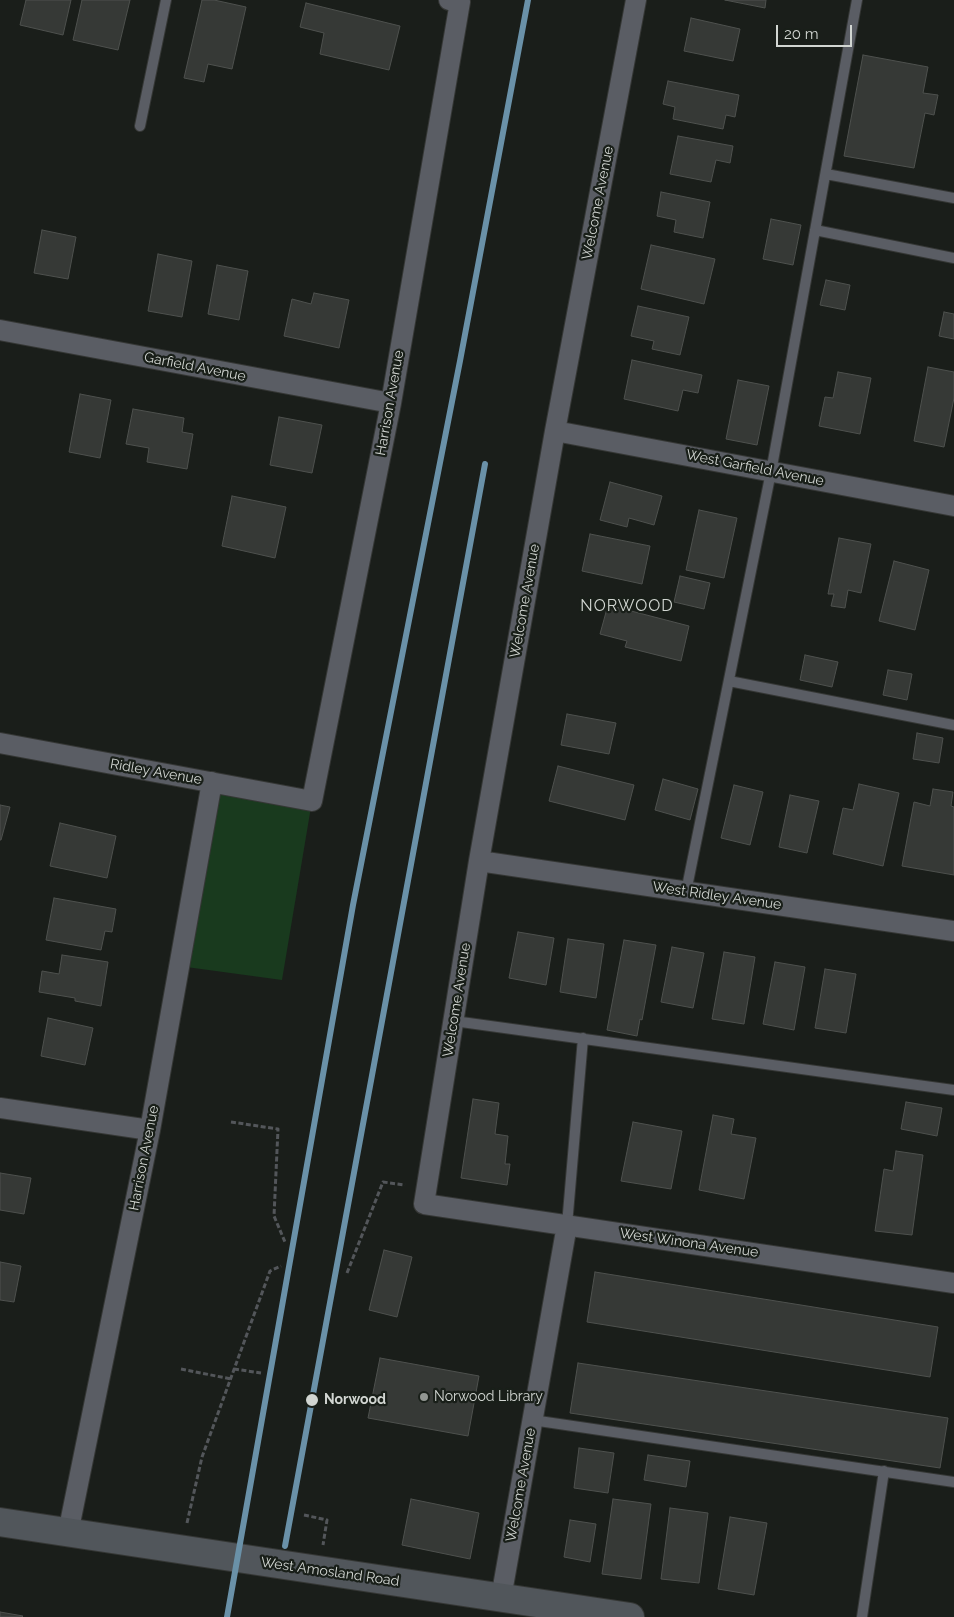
<!DOCTYPE html>
<style>
body{margin:0}
#map{position:relative;width:954px;height:1617px;overflow:hidden;background:#1a1e1a;font-family:Raleway,sans-serif}
canvas{display:block}
.scale{position:absolute;left:776px;top:25px;width:76px;height:22px;box-sizing:border-box;border:2px solid #d2d6d2;border-top:0;padding-left:6px;font-size:15px;line-height:18px;white-space:nowrap;color:#d2d6d2;-webkit-text-stroke:4px #191f19;paint-order:stroke}
</style>
<div id="map">
<canvas width="954" height="1617"></canvas>
<div class="scale">20 m</div>
</div>
<script>
const c = document.querySelector('canvas').getContext('2d');
c.lineJoin = 'round';
function fill(path, color) { c.fillStyle = color; c.fill(path, 'evenodd'); }
const toPath = rows => new Path2D(rows.map(r => 'M' + r).join(''));
function trace(path, color, width, dash) { c.strokeStyle = color; c.lineWidth = width; c.lineCap = dash ? 'butt' : 'round'; c.setLineDash(dash || []); c.stroke(path); }
function write(font, color, halo, rows, align = 'center') {
  c.font = font + ' Raleway,sans-serif'; c.lineWidth = 4.5; c.setLineDash([]); c.textBaseline = 'middle'; c.strokeStyle = halo; c.fillStyle = color; for (const [text, x, y, turn = 0] of rows) {
    c.save(); c.translate(x, y); c.rotate((+turn || 0) * Math.PI / 180); c.textAlign = isNaN(turn) ? turn : align; if (halo) c.strokeText(text, 0, 0); c.fillText(text, 0, 0); c.restore();
  }
}
fill(toPath([
 [212,782,312,801,282,980,179,966]
]), '#193a1e');
const building = toPath([
 [26,0,71,0,63,35,20,25,26,0],
 [82,0,130,0,118,50,73,40,82,0],
 [202,0,214,0,246,7,232,69,208,64,204,82,184,78,202,0],
 [725,0,766,0,765,8,725,0],
 [306,3,400,26,389,70,320,54,324,33,300,27,306,3],
 [691,18,740,29,733,61,684,51,691,18],
 [863,55,928,67,923,93,938,95,934,115,925,113,914,168,844,156,863,55],
 [668,81,739,95,735,117,726,115,723,129,673,119,675,107,663,104,668,81],
 [678,136,733,146,730,163,716,160,711,182,670,174,678,136],
 [661,192,710,202,703,238,674,232,676,220,657,216,661,192],
 [771,219,801,225,793,265,763,259,771,219],
 [42,230,76,237,68,279,34,273,42,230],
 [651,245,715,259,704,304,641,289,651,245],
 [158,254,192,261,182,317,148,311,158,254],
 [217,265,248,271,239,320,208,314,217,265],
 [826,280,850,285,845,310,820,305,826,280],
 [314,293,349,300,339,348,284,336,292,299,311,304,314,293],
 [638,306,689,317,680,355,652,349,654,341,631,336,638,306],
 [944,312,954,314,954,339,939,336,944,312],
 [632,360,702,375,698,393,683,390,678,411,624,399,632,360],
 [928,367,954,372,954,398,944,447,914,441,928,367],
 [838,372,871,378,860,434,819,426,825,397,833,398,838,372],
 [738,380,769,386,757,445,726,439,738,380],
 [80,394,111,400,100,458,69,452,80,394],
 [133,409,184,418,182,432,193,434,187,469,147,462,149,448,126,444,133,409],
 [279,417,322,425,312,473,270,465,279,417],
 [610,482,662,496,654,525,629,518,627,527,600,520,610,482],
 [232,496,286,507,275,558,222,546,232,496],
 [699,510,737,518,724,578,686,570,699,510],
 [590,534,650,546,642,584,582,571,590,534],
 [839,538,871,544,861,593,848,590,845,608,831,606,834,594,828,594,839,538],
 [894,561,929,570,915,630,879,621,894,561],
 [680,576,710,583,704,609,674,602,680,576],
 [608,605,689,626,681,661,625,647,627,641,600,634,608,605],
 [805,655,838,662,832,687,800,680,805,655],
 [888,670,912,674,907,700,883,695,888,670],
 [567,714,616,723,609,754,561,745,567,714],
 [917,733,943,738,939,763,913,759,917,733],
 [558,766,634,785,625,820,549,801,558,766],
 [663,779,698,789,690,820,655,810,663,779],
 [859,784,899,793,883,866,833,854,843,808,853,810,859,784],
 [734,785,763,792,750,845,721,838,734,785],
 [933,789,953,792,951,806,954,807,954,875,902,866,914,802,930,806,933,789],
 [790,795,819,801,807,853,779,847,790,795],
 [0,805,10,807,1,840,0,840,0,805],
 [60,823,116,836,107,878,50,866,60,823],
 [54,898,116,909,112,932,105,931,101,950,46,940,54,898],
 [518,932,554,938,546,985,509,978,518,932],
 [568,939,604,944,596,998,560,992,568,939],
 [624,940,656,945,642,1020,640,1019,637,1036,607,1030,624,940],
 [672,947,704,953,693,1008,661,1002,672,947],
 [724,952,755,957,744,1024,712,1019,724,952],
 [62,955,108,962,101,1006,75,1001,75,998,39,992,42,971,59,974,62,955],
 [775,962,805,967,794,1030,763,1024,775,962],
 [825,969,856,974,846,1033,815,1028,825,969],
 [48,1018,93,1028,85,1065,41,1056,48,1018],
 [473,1099,499,1103,495,1134,508,1136,505,1164,510,1164,507,1185,461,1178,473,1099],
 [906,1102,942,1108,937,1136,901,1129,906,1102],
 [713,1115,734,1119,731,1134,756,1138,744,1199,699,1190,713,1115],
 [633,1122,682,1131,671,1189,621,1181,633,1122],
 [896,1151,923,1155,912,1235,875,1231,884,1169,893,1171,896,1151],
 [0,1173,31,1178,24,1214,0,1210,0,1173],
 [384,1250,412,1257,397,1317,369,1310,384,1250],
 [0,1262,21,1266,14,1302,0,1300,0,1262],
 [595,1272,938,1327,930,1377,587,1322,595,1272],
 [380,1358,479,1376,468,1436,368,1418,380,1358],
 [578,1363,948,1418,940,1468,570,1413,578,1363],
 [579,1448,614,1453,608,1493,574,1488,579,1448],
 [648,1455,690,1461,686,1487,644,1480,648,1455],
 [411,1499,479,1513,470,1559,402,1545,411,1499],
 [613,1499,651,1504,641,1579,602,1574,613,1499],
 [670,1508,708,1513,699,1583,661,1579,670,1508],
 [730,1517,767,1523,754,1595,718,1589,730,1517],
 [570,1520,596,1524,590,1562,564,1557,570,1520],
 [0,1612,23,1616,22,1617,0,1617,0,1612]
]);
fill(building, '#363936');
trace(building, '#4e514e', 1);
const lane = toPath([
 [140,126,166,0],
 [826,174,954,198],
 [815,230,954,258],
 [729,681,954,725],
 [686,892,771,472,857,0],
 [454,1021,954,1090],
 [567,1225,583,1038],
 [532,1420,954,1482],
 [862,1617,884,1471]
]);
const street = toPath([
 [636,0,555,431,479,861,424,1204,954,1283],
 [0,330,391,403],
 [555,431,954,506],
 [0,743,312,801,391,403,460,2,449,0],
 [479,861,954,931],
 [0,1108,150,1130],
 [68,1533,150,1130,212,782],
 [501,1598,567,1225]
]);
const secondary = toPath([
 [0,1522,630,1617]
]);
trace(lane, '#353735', 12);
trace(street, '#353735', 22);
trace(secondary, '#353735', 30);
trace(toPath([
 [231,1122,278,1129,274,1216,285,1242],
 [347,1273,383,1182,405,1185],
 [181,1369,231,1379],
 [234,1369,261,1373],
 [304,1515,327,1520,323,1545],
 [187,1523,202,1457,270,1271,281,1266]
]), '#53565a', 3, [5, 2.5]);
trace(lane, '#5a5d64', 10);
trace(street, '#5a5d64', 20);
trace(secondary, '#51565b', 28);
trace(toPath([
 [285,1546,485,464],
 [227,1617,353,905,460,361,528,0]
]), '#6a91a8', 6);
for (const [x, y, r, color] of [
 [424,1397,5,"#929692"],
 [312,1400,7,"#d2d6d2"]
]) { const dot = new Path2D(); dot.arc(x, y, r, 0, 2 * Math.PI); c.fillStyle = color; c.fill(dot); trace(dot, '#191f19', 2); }
write('14px', '#d2d6d2', '#191f19', [
 ["Welcome Avenue",598,203,-79],
 ["Garfield Avenue",195,367,11],
 ["Harrison Avenue",390,403,-80],
 ["West Garfield Avenue",755,468,11],
 ["Welcome Avenue",525,601,-80],
 ["Ridley Avenue",156,772,10],
 ["West Ridley Avenue",717,896,8],
 ["Welcome Avenue",457,1000,-81],
 ["Harrison Avenue",144,1158,-79],
 ["West Winona Avenue",689,1243,8],
 ["Welcome Avenue",521,1485,-80],
 ["West Amosland Road",330,1572,8]
]);
write('14px', '#d2d6d2', '#191f19', [
 ["Norwood Library",434,1397]
], 'left');
write('bold 14px', '#d2d6d2', '#191f19', [
 ["Norwood",324,1400]
], 'left');
c.letterSpacing = '1px';
write('16px', '#d2d6d2', '#191f19', [
 ["NORWOOD",627,606]
]);
c.letterSpacing = '0px';
</script>
